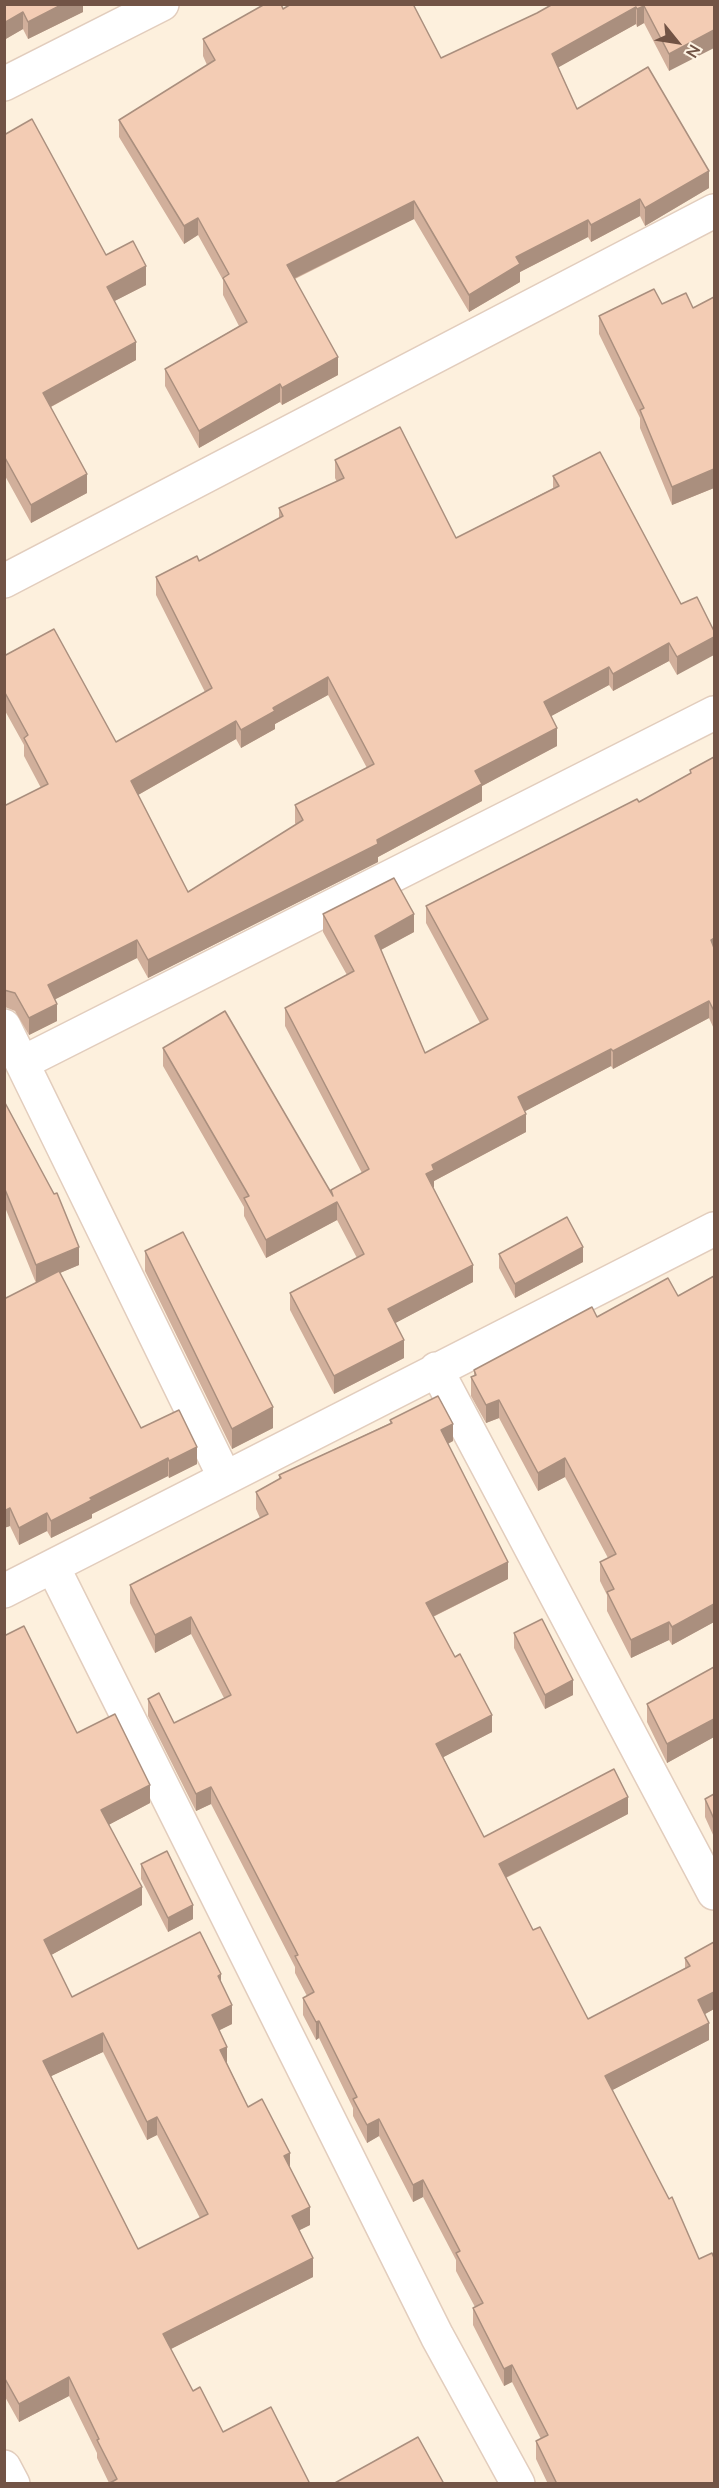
<!DOCTYPE html>
<style>
body{margin:0}
#map{position:relative;width:719px;height:2488px;overflow:hidden;background:#fdf0dd;font-family:"Nunito Sans",sans-serif}
canvas{display:block}
.frame{position:absolute;inset:0;border:6px solid #725446;pointer-events:none}
.north{position:absolute;left:647px;top:12px;width:60px;height:60px;-webkit-text-stroke:4px #fff4e4;paint-order:stroke;rotate:120deg;font-size:16px;font-weight:700;line-height:24px;text-align:center;color:#725446}
.north::after{content:'';display:block;margin:auto;width:21px;height:27px;background:#725446;clip-path:polygon(50% 0,100% 100%,50% 72%,0 100%)}
</style>
<div id="map">
<canvas width="719" height="2488"></canvas>
<div class="frame"></div>
<div class="north">N</div>
</div>
<script>
const c = document.querySelector('canvas').getContext('2d');
c.lineJoin = 'round';
const toPath = rows => new Path2D(rows.map(r => 'M' + r).join(''));
function trace(path, color, width, dash) { c.strokeStyle = color; c.lineWidth = width; c.lineCap = dash ? 'butt' : 'round'; c.setLineDash(dash || []); c.stroke(path); }
function fill(path, color) { c.fillStyle = color; c.fill(path, 'evenodd'); }
const minor = toPath([
 [4,84,162,4],
 [4,581,714,211],
 [4,1026,225,1478],
 [24,1062,714,713],
 [436,1369,714,1893],
 [53,1567,437,2336,518,2484],
 [4,1591,714,1229],
 [4,2467,13,2484]
]);
trace(minor, '#e2cdbd', 36);
trace(minor, '#fff', 33);
fill(toPath([
 [4,4,83,4,83,12,28,39,23,29,4,40],
 [553,4,714,4,669,71,644,23,637,27,636,24,558,67,577,109,709,188,645,226,640,216,591,242,588,237,520,272,520,282,469,312,414,219,295,279,338,375,282,405,280,402,199,448,165,386,165,369,239,326,223,295,223,280,198,235,184,244,119,137,119,120,207,65,203,56,203,39,283,9,441,58,537,13],
 [4,135,106,255,146,285,114,301,136,360,51,407,87,493,31,523,4,474],
 [714,297,714,488,672,505,640,428,640,418,599,334,599,316,662,304,693,308],
 [335,460,456,538,553,488,553,476,681,604,677,675,669,661,613,691,609,685,551,716,557,746,482,786,482,801,378,857,378,862,148,978,137,958,55,999,57,1021,29,1035,15,1011,5,1007,4,806,41,788,24,756,24,745,4,709,4,656,116,742,205,692,156,595,156,577,199,561,279,518,279,508,337,482,335,478],
 [328,695,367,768,295,805,295,823,296,825,188,892,138,795,236,739,241,748,275,729,275,724],
 [714,757,714,1029,709,1018,613,1069,611,1066,525,1111,526,1132,434,1181,434,1187,433,1188,473,1282,395,1323,404,1358,334,1394,290,1310,290,1293,357,1258,337,1220,266,1258,244,1216,244,1207,163,1066,163,1048,331,1191,362,1173,285,1026,285,1008,347,975,323,932,323,914,414,932,381,950,425,1053,480,1023,426,923,426,906,639,802,690,774,690,770],
 [4,1101,79,1265,60,1273,141,1428,197,1464,169,1478,168,1476,92,1514,92,1518,51,1538,47,1531,19,1545,10,1526,4,1528,4,1299,36,1283,4,1205],
 [145,1251,273,1428,232,1449,145,1271],
 [499,1254,583,1262,515,1298,499,1268],
 [714,1276,714,1622,672,1645,669,1640,631,1658,607,1611,607,1595,600,1581,600,1562,608,1558,565,1477,538,1491,499,1418,486,1423,471,1396,471,1377,474,1376,474,1370,597,1317,678,1296],
 [390,1420,453,1441,448,1444,508,1579,433,1617,492,1732,443,1757,484,1837,628,1814,506,1878,533,1930,588,2019,685,1968,685,1958,714,1942,714,2009,705,2014,709,2040,612,2090,714,2484,548,2484,536,2459,536,2441,541,2439,512,2382,504,2386,473,2325,473,2308,475,2307,456,2271,456,2260,423,2197,413,2202,379,2136,367,2143,353,2116,353,2108,319,2038,316,2040,303,2015,303,1998,307,1996,295,1973,295,1967,211,1804,196,1811,148,1716,148,1699,174,1723,224,1698,191,1634,155,1653,130,1603,130,1585,260,1518,256,1509,256,1492,279,1479,279,1475,390,1423],
 [514,1633,573,1695,545,1709,514,1648],
 [4,1636,77,1733,150,1803,108,1825,142,1905,51,1955,72,1997,221,1983,232,2024,219,2030,227,2063,248,2107,290,2168,310,2225,299,2230,313,2277,171,2349,193,2391,223,2432,310,2484,109,2483,97,2458,97,2453,69,2396,19,2422,4,2395],
 [103,2052,147,2140,157,2135,200,2218,138,2249,51,2076],
 [714,1667,714,1737,667,1763,647,1722,647,1704],
 [714,1794,714,1837,705,1817,705,1799],
 [141,1864,193,1919,168,1932,141,1879]
]), '#d1af9b');
fill(toPath([
 [63,4,83,4,83,12,28,39,28,22],
 [644,6,644,23,637,27,637,9],
 [636,7,636,24,552,71,552,54],
 [23,12,23,29,4,40,4,23],
 [714,30,714,48,669,71,669,54],
 [709,171,709,188,645,226,645,208],
 [640,199,640,216,591,242,591,225],
 [414,201,414,219,287,282,287,265],
 [198,218,198,235,184,244,184,226],
 [588,220,588,237,520,272,520,282,469,312,469,295,516,257],
 [146,266,146,285,107,305,107,287],
 [136,342,136,360,43,411,43,393],
 [338,357,338,375,282,405,282,388],
 [280,384,280,402,199,448,199,431],
 [714,469,714,488,672,505,672,487],
 [87,474,87,493,31,523,31,505],
 [714,637,714,655,677,675,677,657],
 [669,643,669,661,613,691,613,674],
 [609,667,609,685,544,720,544,702],
 [328,677,328,695,275,724,275,729,241,748,241,730,273,708],
 [236,721,236,739,131,799,131,781],
 [557,728,557,746,482,786,482,801,378,857,378,862,148,978,148,960,377,840,475,771],
 [414,914,414,932,375,953,375,936],
 [714,938,714,956,711,940],
 [137,940,137,958,48,1003,48,985],
 [709,1001,709,1018,613,1069,613,1051],
 [57,1004,57,1021,29,1035,29,1018],
 [611,1049,611,1066,518,1115,518,1097],
 [526,1114,526,1132,434,1181,434,1187,426,1192,426,1174,432,1165],
 [337,1202,337,1220,266,1258,266,1240],
 [79,1247,79,1265,36,1283,36,1265],
 [583,1247,583,1262,515,1298,515,1284],
 [473,1265,473,1282,388,1327,388,1309],
 [404,1340,404,1358,334,1394,334,1376],
 [499,1400,499,1418,486,1423,486,1405],
 [273,1407,273,1428,232,1449,232,1429],
 [453,1424,453,1441,441,1447,441,1430],
 [197,1447,197,1464,169,1478,169,1461],
 [168,1458,168,1476,92,1514,92,1518,51,1538,51,1521,90,1498],
 [565,1458,565,1477,538,1491,538,1473],
 [10,1508,10,1526,4,1528,4,1511],
 [47,1513,47,1531,19,1545,19,1528],
 [508,1562,508,1579,426,1620,426,1603],
 [714,1604,714,1622,672,1645,672,1627],
 [191,1617,191,1634,155,1653,155,1635],
 [669,1622,669,1640,631,1658,631,1640],
 [573,1680,573,1695,545,1709,545,1695],
 [492,1715,492,1732,436,1761,436,1744],
 [714,1719,714,1737,667,1763,667,1744],
 [150,1785,150,1803,101,1829,101,1810],
 [211,1787,211,1804,196,1811,196,1794],
 [628,1797,628,1814,499,1881,499,1864],
 [142,1887,142,1905,44,1959,44,1940],
 [193,1905,193,1919,168,1932,168,1918],
 [221,1974,221,1992,218,1976],
 [714,1992,714,2009,698,2018,698,2000],
 [232,2005,232,2024,212,2034,212,2015],
 [319,2021,319,2038,316,2040,316,2022],
 [709,2023,709,2040,605,2094,605,2076],
 [103,2033,103,2052,43,2080,43,2061],
 [227,2047,227,2065,220,2050],
 [157,2117,157,2135,147,2140,147,2122],
 [379,2119,379,2136,367,2143,367,2125],
 [290,2153,290,2171,284,2156],
 [423,2180,423,2197,413,2202,413,2185],
 [310,2207,310,2225,292,2234,292,2216],
 [313,2258,313,2277,163,2353,163,2334],
 [512,2365,512,2382,504,2386,504,2369],
 [69,2377,69,2396,19,2422,19,2404]
]), '#aa8f7e');
const building = toPath([
 [4,4,63,4,28,22,23,12,4,23,4,4],
 [265,4,281,4,283,9,291,4,413,4,441,58,537,13,553,4,714,4,714,30,669,54,644,6,637,9,636,7,552,54,577,109,648,67,709,171,645,208,640,199,591,225,588,220,516,257,520,264,469,295,414,201,287,265,338,357,282,388,280,384,199,431,165,369,247,322,223,278,229,274,198,218,184,226,119,120,215,60,203,39,265,4],
 [32,119,106,255,133,241,146,266,107,287,136,342,43,393,87,474,31,505,4,456,4,135,32,119],
 [654,289,662,304,686,293,693,308,714,297,714,469,672,487,640,410,644,408,599,316,654,289],
 [400,427,456,538,559,486,553,476,600,452,681,604,697,597,714,631,714,637,677,657,669,643,613,674,609,667,544,702,557,728,475,771,482,784,377,840,378,844,148,960,137,940,48,985,57,1004,29,1018,15,993,4,990,4,806,48,784,24,738,28,735,4,691,4,656,54,629,116,742,212,688,156,577,197,556,199,561,283,516,279,508,344,478,335,460,400,427],
 [328,677,374,764,295,805,303,820,188,892,131,781,236,721,241,730,275,711,273,708,328,677],
 [714,757,714,938,711,940,714,948,714,1011,709,1001,613,1051,611,1049,518,1097,526,1114,432,1165,434,1170,426,1174,473,1265,388,1309,404,1340,334,1376,290,1293,364,1254,337,1202,266,1240,244,1198,249,1196,163,1048,225,1011,333,1196,331,1190,369,1169,285,1008,354,971,323,914,394,878,414,914,375,936,425,1053,488,1019,426,906,637,799,639,802,691,773,690,770,714,757],
 [4,1101,54,1194,57,1193,79,1247,36,1265,4,1187,4,1101],
 [567,1217,583,1247,515,1284,499,1254,567,1217],
 [183,1232,273,1407,232,1429,145,1251,183,1232],
 [59,1271,141,1428,179,1410,197,1447,169,1461,168,1458,90,1498,92,1500,51,1521,47,1513,19,1528,10,1508,4,1511,4,1299,59,1271],
 [714,1276,714,1604,672,1627,669,1622,631,1640,607,1592,614,1589,600,1562,616,1554,565,1458,538,1473,499,1400,486,1405,471,1377,476,1375,474,1370,592,1307,597,1317,668,1278,678,1296,714,1276],
 [438,1396,453,1424,441,1430,508,1562,426,1603,455,1657,460,1654,492,1715,436,1744,484,1837,614,1769,628,1797,499,1864,533,1930,540,1927,588,2019,690,1966,685,1958,714,1942,714,1992,698,2000,709,2023,605,2076,669,2199,672,2197,699,2259,712,2253,714,2258,714,2484,557,2484,536,2441,548,2435,512,2365,504,2369,473,2308,483,2303,456,2253,460,2251,423,2180,413,2185,379,2119,367,2125,353,2099,357,2097,319,2021,316,2022,303,1998,314,1992,295,1956,298,1955,211,1787,196,1794,148,1699,159,1693,174,1723,231,1695,191,1617,155,1635,130,1585,268,1514,256,1492,281,1478,279,1475,392,1423,390,1420,438,1396],
 [542,1619,573,1680,545,1695,514,1633,542,1619],
 [24,1626,77,1733,115,1714,150,1785,101,1810,142,1887,44,1940,72,1997,200,1932,221,1974,218,1976,232,2005,212,2015,227,2047,220,2050,248,2107,262,2099,290,2153,284,2156,310,2207,292,2216,313,2258,163,2334,193,2391,200,2387,223,2432,271,2407,310,2484,108,2484,117,2479,97,2440,99,2439,69,2377,19,2404,4,2377,4,1636,24,1626],
 [103,2033,147,2122,157,2117,208,2214,138,2249,43,2061,103,2033],
 [714,1667,714,1719,667,1744,647,1704,714,1667],
 [714,1794,714,1819,705,1799,714,1794],
 [167,1851,193,1905,168,1918,141,1864,167,1851],
 [418,2437,443,2482,439,2484,333,2484,418,2437]
]);
fill(building, '#f3ccb4');
trace(building, '#aa8f7e', 1.5);
</script>
